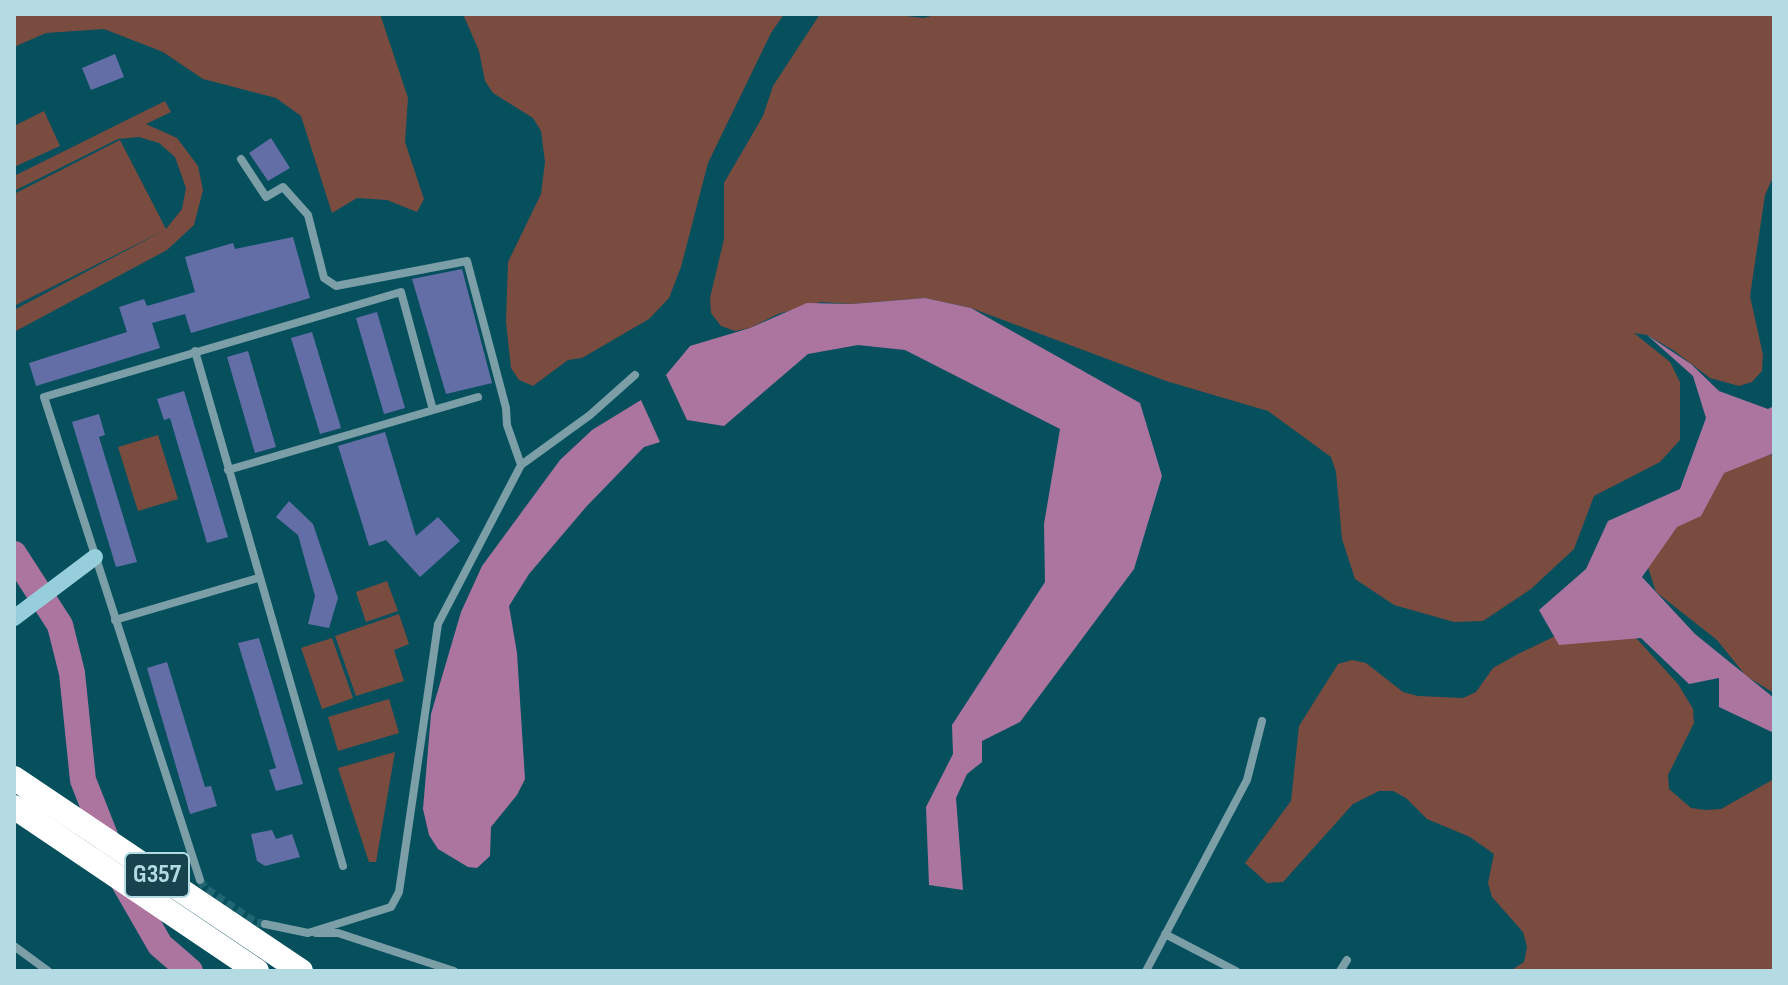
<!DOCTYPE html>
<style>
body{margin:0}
#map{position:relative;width:1788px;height:985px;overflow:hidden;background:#06505e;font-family:"Sofia Sans Condensed",sans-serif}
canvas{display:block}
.frame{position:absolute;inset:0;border:16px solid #b4dbe4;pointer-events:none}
</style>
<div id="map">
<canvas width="1788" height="985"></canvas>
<div class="frame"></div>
</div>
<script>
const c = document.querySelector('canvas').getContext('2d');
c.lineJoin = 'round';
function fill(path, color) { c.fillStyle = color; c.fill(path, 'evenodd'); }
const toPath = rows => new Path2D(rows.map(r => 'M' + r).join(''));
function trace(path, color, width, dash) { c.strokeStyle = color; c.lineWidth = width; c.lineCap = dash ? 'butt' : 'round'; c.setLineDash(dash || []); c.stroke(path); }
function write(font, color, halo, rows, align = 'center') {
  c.font = font + ' "Sofia Sans Condensed",sans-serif'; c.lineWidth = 8; c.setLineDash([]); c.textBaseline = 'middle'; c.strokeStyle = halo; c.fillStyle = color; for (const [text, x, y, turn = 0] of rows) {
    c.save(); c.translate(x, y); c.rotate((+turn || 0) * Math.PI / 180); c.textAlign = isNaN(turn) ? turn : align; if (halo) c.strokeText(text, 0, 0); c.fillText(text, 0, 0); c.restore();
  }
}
fill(toPath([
 [14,14,380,14,408,98,405,142,424,199,417,212,387,200,357,198,332,213,301,116,276,98,203,79,163,52,104,29,46,33,14,47],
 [463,14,784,14,771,33,708,163,681,267,669,298,649,319,582,358,568,360,533,386,519,380,511,368,506,322,508,262,541,194,545,162,541,131,533,118,493,93,485,81,479,51],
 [820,14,890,14,923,18,940,14,1774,14,1774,175,1765,195,1750,296,1763,355,1762,371,1752,382,1739,386,1710,378,1673,350,1647,335,1634,333,1670,362,1680,382,1680,440,1660,462,1594,496,1574,549,1531,589,1483,621,1454,622,1394,605,1355,579,1342,539,1336,472,1331,457,1268,411,1166,381,971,308,925,298,852,304,821,302,778,314,750,328,735,331,721,326,711,313,710,298,724,239,724,183,763,116,773,86],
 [165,101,171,112,146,124,177,138,198,166,203,190,194,225,167,250,14,332,14,310,165,230,14,306,14,194,120,140,166,229,182,209,186,188,175,157,159,143,139,137,118,139,14,191,14,176],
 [44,111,60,146,14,167,14,126],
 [158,435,178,499,138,511,118,447],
 [1774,454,1774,693,1746,676,1717,640,1656,592,1647,564,1654,537,1729,464],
 [387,581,398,611,366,622,356,592],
 [399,614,409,644,394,650,404,681,356,696,335,636],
 [1614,623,1638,640,1678,684,1693,709,1694,723,1668,775,1669,789,1691,808,1705,810,1721,809,1774,779,1774,971,1510,971,1524,962,1527,947,1523,932,1492,897,1488,883,1494,854,1470,837,1427,819,1406,798,1393,791,1379,791,1353,804,1283,882,1267,883,1245,863,1291,801,1299,726,1338,664,1352,660,1366,663,1403,692,1418,696,1463,698,1476,692,1493,668,1518,654,1572,628],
 [332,638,353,698,322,709,301,648],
 [389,699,399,733,338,751,328,717],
 [395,752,376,862,369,862,338,768]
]), '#7a4b3f');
fill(toPath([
 [925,298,971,308,1140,403,1162,476,1134,569,1020,722,982,741,982,762,967,774,956,798,963,890,929,885,926,807,953,754,952,725,1045,582,1044,524,1060,429,905,350,858,345,808,354,724,426,687,420,666,375,690,346,750,328,807,303,852,304],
 [1647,335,1691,364,1719,391,1768,409,1774,406,1774,453,1724,473,1701,516,1677,527,1642,577,1695,634,1774,698,1774,733,1719,707,1719,678,1689,684,1641,638,1559,645,1539,610,1586,569,1608,521,1680,489,1706,418,1693,376],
 [641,400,660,442,644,447,586,507,529,574,509,606,517,653,525,779,517,795,491,827,490,856,477,868,468,867,438,849,429,835,423,809,431,714,461,612,482,566,560,460,592,430]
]), '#ac75a0');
trace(toPath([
 [14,554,60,625,72,673,83,780,122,879,160,945,190,971]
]), '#ac75a0', 26);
fill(toPath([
 [115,54,124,77,91,90,82,68],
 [271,138,290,168,268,181,249,153],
 [293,237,310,298,191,333,185,314,152,323,160,348,36,386,29,363,127,332,119,307,144,299,147,306,195,292,185,257,233,243,235,249],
 [462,269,492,383,446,394,412,279],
 [377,312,405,408,384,414,356,318],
 [312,332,341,428,320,434,291,338],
 [248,351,276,447,255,453,227,357],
 [184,391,228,537,207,543,170,418,164,420,157,399],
 [99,414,105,435,99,437,137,562,116,567,72,422],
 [385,432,416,536,438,517,460,541,420,577,386,540,369,546,338,446],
 [289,501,313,524,338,598,329,628,308,624,315,596,298,535,276,517],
 [259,638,303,784,276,791,269,770,276,768,238,643],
 [167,662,205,787,211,786,217,806,190,814,147,668],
 [272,830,276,839,292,834,300,857,265,866,257,861,251,834]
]), '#636ea7');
trace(toPath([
 [200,880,205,888,255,922,265,924]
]), '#206572', 8, [8, 4]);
trace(toPath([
 [241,159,266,197,283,187,308,215,324,278,336,286,467,261,506,408,507,425,521,465,438,624,399,892,391,907,308,933,265,924],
 [195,351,343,866],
 [521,465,590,415,635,375],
 [228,470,478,397],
 [115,620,258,578],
 [200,880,44,397,401,292,433,410],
 [316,933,338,933,454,971],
 [1165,934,1236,971],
 [14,946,48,971],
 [1146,971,1247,780,1262,721],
 [1340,971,1347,960]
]), '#7b9ea7', 8);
trace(toPath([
 [14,618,95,557]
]), '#96cedc', 16);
trace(toPath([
 [14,778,301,971],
 [14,807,257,971]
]), '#fff', 24);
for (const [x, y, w] of [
 [157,875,64]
]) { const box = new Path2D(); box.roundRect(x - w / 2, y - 22, w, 44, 6); c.fillStyle = '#16434d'; c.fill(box); trace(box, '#b4dbe4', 2); }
write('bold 26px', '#b4dbe4', null, [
 ["G357",157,875]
]);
</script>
